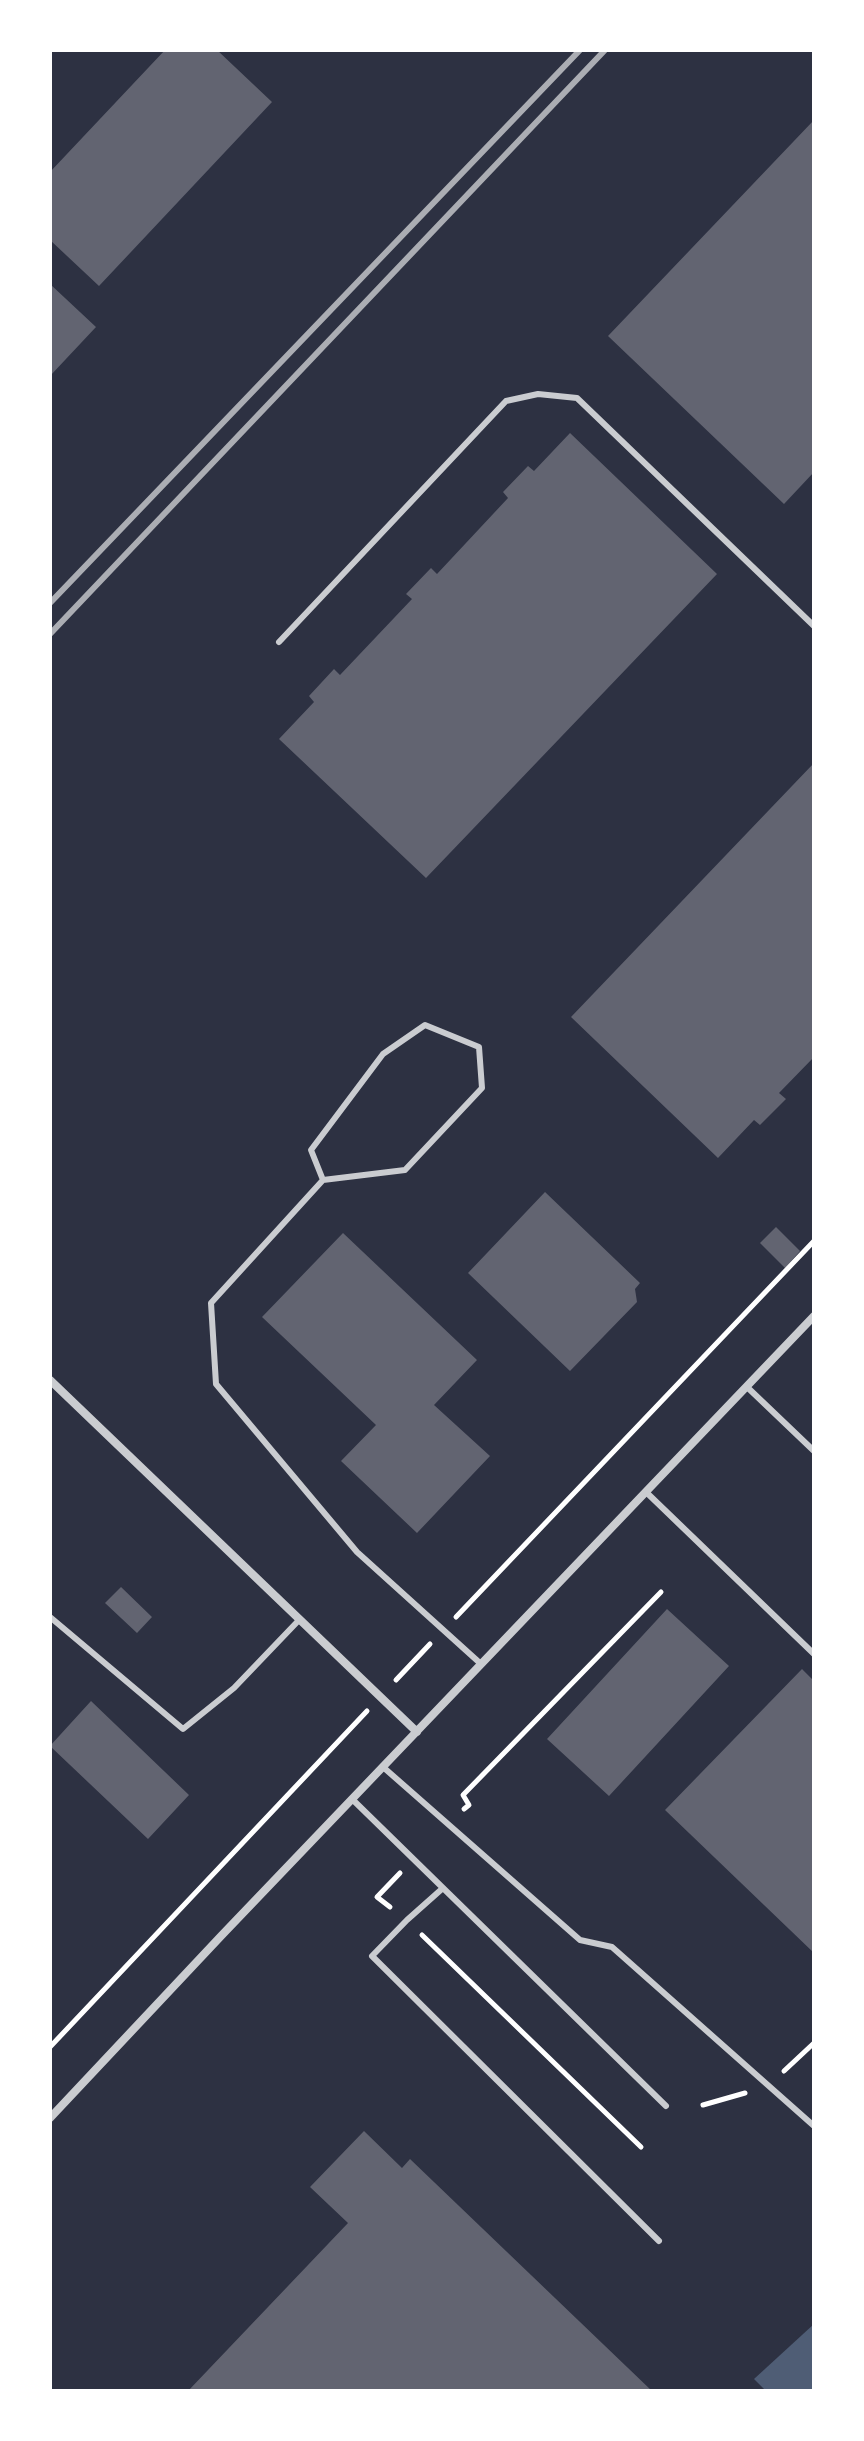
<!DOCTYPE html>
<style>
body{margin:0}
#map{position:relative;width:864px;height:2441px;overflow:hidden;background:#2d3142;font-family:Helvetica,sans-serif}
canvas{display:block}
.frame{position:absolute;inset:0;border:52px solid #fff;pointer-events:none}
</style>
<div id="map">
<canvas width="864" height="2441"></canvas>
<div class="frame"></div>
</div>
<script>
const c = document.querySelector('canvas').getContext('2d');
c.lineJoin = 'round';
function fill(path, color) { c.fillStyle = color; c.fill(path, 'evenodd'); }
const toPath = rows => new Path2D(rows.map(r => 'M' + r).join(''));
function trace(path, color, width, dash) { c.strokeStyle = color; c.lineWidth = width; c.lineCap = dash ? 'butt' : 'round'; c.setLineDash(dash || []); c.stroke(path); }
fill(toPath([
 [814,2324,814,2391,766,2391,754,2379]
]), '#4f5d75');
fill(toPath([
 [165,50,217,50,272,102,99,286,50,240,50,172],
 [814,120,814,472,784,504,608,336],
 [50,284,96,327,50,376],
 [570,433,717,574,426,878,279,739,314,702,309,696,334,669,340,675,412,599,406,594,431,568,437,574,508,498,503,492,528,466,534,471],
 [814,763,814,1057,779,1093,786,1099,760,1125,754,1120,718,1158,571,1017],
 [545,1192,640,1283,635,1289,637,1302,570,1371,468,1273],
 [776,1227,800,1251,785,1268,760,1243],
 [343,1233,477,1360,434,1405,490,1456,417,1533,341,1461,376,1425,262,1317],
 [121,1587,152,1617,137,1633,105,1603],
 [667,1609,729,1666,609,1796,547,1739],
 [802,1669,814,1681,814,1953,665,1810],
 [91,1701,189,1795,148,1839,50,1746],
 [364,2131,402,2168,410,2159,652,2391,188,2391,348,2223,310,2187]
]), '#626471');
trace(toPath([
 [456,1617,814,1241],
 [396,1680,430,1644],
 [464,1809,469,1805,463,1795,661,1592],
 [390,1907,377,1897,400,1873],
 [422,1935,641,2147],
 [50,2047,367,1711],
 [784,2071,814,2043],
 [703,2105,745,2093]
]), '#fff', 5);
trace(toPath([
 [279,642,506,401,538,394,577,398,814,626],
 [323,1180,311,1150,383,1054,425,1025,479,1047,482,1088,405,1170,323,1180,211,1303,216,1384,357,1552,481,1664],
 [747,1387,814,1451],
 [646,1492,814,1654],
 [50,1617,183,1729,234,1688,300,1619],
 [383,1767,580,1940,612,1947,814,2126],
 [352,1799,666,2106],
 [443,1888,407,1920,372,1956,659,2241]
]), '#caccd0', 6);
trace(toPath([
 [50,1380,417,1732],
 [50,2118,222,1935,814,1316]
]), '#caccd0', 8);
trace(toPath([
 [50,603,580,50],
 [50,634,605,50]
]), '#abadb3', 6);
</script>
